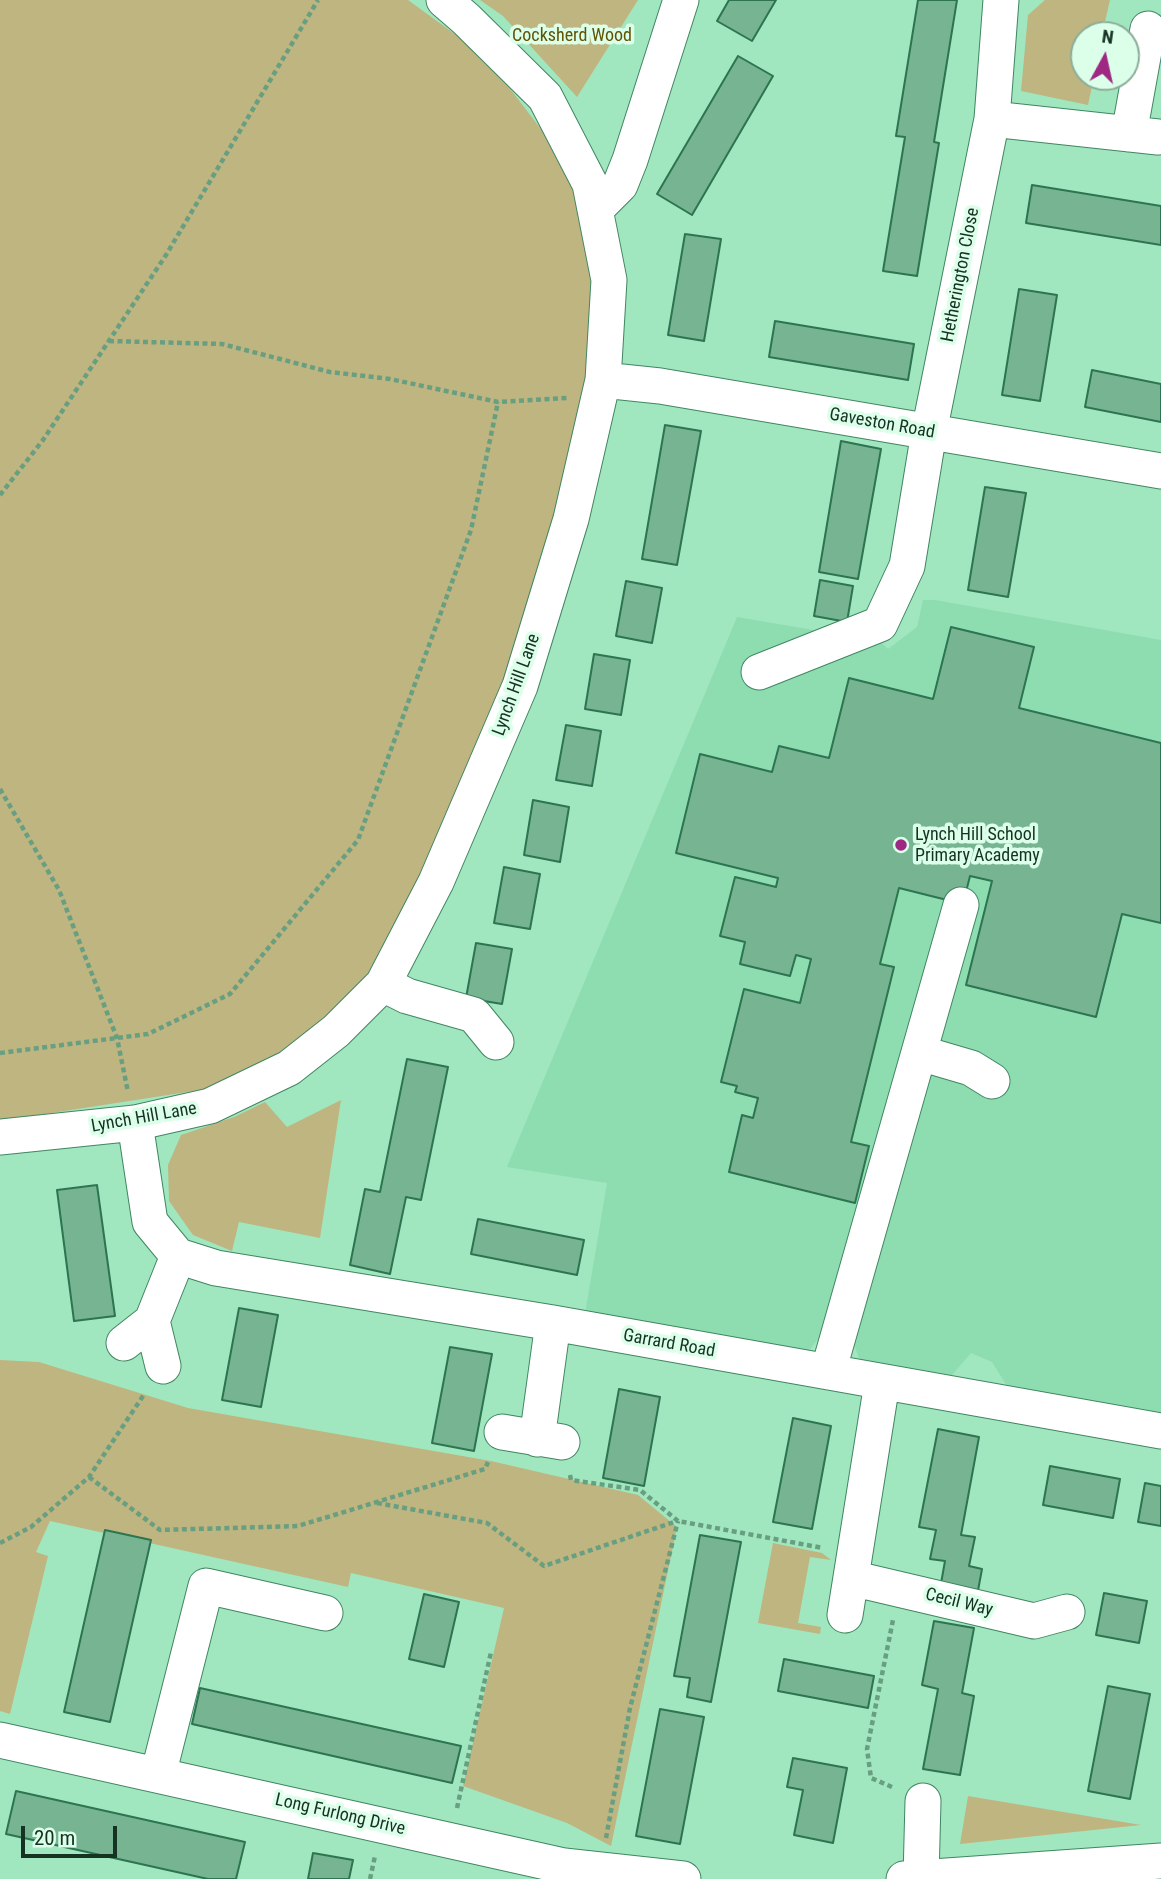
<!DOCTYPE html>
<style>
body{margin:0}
#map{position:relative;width:1161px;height:1879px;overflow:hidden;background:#a0e7bf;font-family:"Roboto Condensed",sans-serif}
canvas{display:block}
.north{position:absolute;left:1070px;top:21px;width:70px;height:70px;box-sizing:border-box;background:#dcffea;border:2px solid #8cad9a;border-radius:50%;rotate:8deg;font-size:19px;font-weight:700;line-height:28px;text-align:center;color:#153223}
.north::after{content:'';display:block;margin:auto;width:24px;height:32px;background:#9e2882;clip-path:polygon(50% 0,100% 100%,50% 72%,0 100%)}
.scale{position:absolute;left:21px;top:1826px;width:96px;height:32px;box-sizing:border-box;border:4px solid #153223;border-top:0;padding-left:9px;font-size:21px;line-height:24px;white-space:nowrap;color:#153223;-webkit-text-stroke:5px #dcffea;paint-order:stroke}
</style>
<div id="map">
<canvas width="1161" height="1879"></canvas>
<div class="north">N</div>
<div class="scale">20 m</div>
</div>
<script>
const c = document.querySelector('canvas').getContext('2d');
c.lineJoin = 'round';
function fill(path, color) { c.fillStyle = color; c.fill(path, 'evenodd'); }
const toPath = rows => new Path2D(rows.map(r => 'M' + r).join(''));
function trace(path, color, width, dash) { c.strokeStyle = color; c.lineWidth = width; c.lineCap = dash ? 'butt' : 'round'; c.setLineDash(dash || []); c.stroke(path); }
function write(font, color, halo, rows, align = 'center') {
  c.font = font + ' "Roboto Condensed",sans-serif'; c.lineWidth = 7; c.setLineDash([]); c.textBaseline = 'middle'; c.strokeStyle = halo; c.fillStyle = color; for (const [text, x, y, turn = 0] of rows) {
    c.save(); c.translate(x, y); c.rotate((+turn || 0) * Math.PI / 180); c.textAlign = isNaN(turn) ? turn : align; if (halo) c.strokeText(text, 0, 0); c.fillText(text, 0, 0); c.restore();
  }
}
fill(toPath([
 [923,600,935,600,1161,640,1161,1420,1012,1394,992,1362,971,1353,945,1383,862,1367,850,1333,825,1330,804,1357,584,1320,607,1183,507,1167,737,617,849,636,869,631,888,649,917,627]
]), '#8eddb1');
fill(toPath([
 [0,0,408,0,485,56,570,167,598,293,586,420,486,753,358,992,252,1082,0,1121],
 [480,0,638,0,577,97,503,16],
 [1045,0,1110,0,1102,35,1084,35,1084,77,1094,77,1088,105,1021,91,1028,15],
 [341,1100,320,1238,239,1222,232,1251,193,1235,169,1201,168,1165,181,1135,234,1117,265,1102,287,1127],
 [0,1360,39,1362,188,1408,491,1461,638,1495,677,1527,611,1846,567,1823,463,1786,504,1608,351,1573,348,1587,50,1521,36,1552,48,1556,10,1714,0,1711],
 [773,1543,822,1553,831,1560,810,1557,798,1623,821,1627,820,1634,758,1623],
 [968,1796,1141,1825,960,1844]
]), '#bfb580');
const building = toPath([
 [729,0,776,0,752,41,717,21,729,0],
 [918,0,957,0,934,142,939,143,917,276,883,271,905,137,896,136,918,0],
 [738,56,773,76,692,215,657,194,738,56],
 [1032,185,1161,206,1161,245,1026,223,1032,185],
 [685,234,721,239,704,341,668,335,685,234],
 [1019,289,1057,295,1040,401,1002,395,1019,289],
 [775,321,914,344,908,380,769,357,775,321],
 [1092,370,1161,384,1161,422,1085,407,1092,370],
 [665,425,701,431,677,565,642,559,665,425],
 [841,441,881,449,858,579,819,572,841,441],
 [985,487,1026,493,1008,597,968,590,985,487],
 [820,580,853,586,847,622,814,616,820,580],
 [626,581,662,588,652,643,616,636,626,581],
 [951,627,1034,647,1019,708,1161,743,1161,923,1122,914,1096,1017,966,985,992,881,970,876,963,904,899,888,880,964,894,967,851,1142,869,1146,855,1203,729,1172,742,1115,753,1118,758,1098,735,1092,737,1086,721,1082,744,989,800,1003,811,959,796,955,790,976,740,964,745,942,720,936,735,877,776,887,778,878,676,853,700,754,772,772,779,746,829,758,849,678,933,699,951,627],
 [594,654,630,660,621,715,585,709,594,654],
 [566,725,601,731,592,786,556,780,566,725],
 [533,800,569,807,560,862,524,855,533,800],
 [504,867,540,874,530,929,494,923,504,867],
 [476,943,512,949,502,1004,466,998,476,943],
 [407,1059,448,1067,421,1200,406,1197,390,1274,350,1265,365,1189,380,1192,407,1059],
 [97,1185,115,1316,74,1321,57,1190,97,1185],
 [478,1219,584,1240,577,1275,471,1254,478,1219],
 [239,1308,278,1315,261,1407,222,1400,239,1308],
 [450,1347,492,1354,474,1451,432,1443,450,1347],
 [619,1389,660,1397,644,1486,603,1478,619,1389],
 [793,1418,831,1426,812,1529,773,1522,793,1418],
 [938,1429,979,1437,961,1535,975,1537,969,1566,982,1569,977,1596,940,1589,945,1561,930,1559,936,1530,919,1527,938,1429],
 [1050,1466,1120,1479,1113,1518,1043,1505,1050,1466],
 [1145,1483,1161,1486,1161,1526,1138,1522,1145,1483],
 [105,1530,151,1540,110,1722,64,1712,105,1530],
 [700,1535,741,1542,711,1702,687,1697,690,1678,674,1676,700,1535],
 [1104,1593,1147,1601,1139,1643,1096,1635,1104,1593],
 [424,1594,459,1602,444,1667,409,1659,424,1594],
 [934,1621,974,1628,962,1693,974,1696,960,1775,923,1769,938,1689,922,1685,934,1621],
 [784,1659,874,1676,868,1708,778,1691,784,1659],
 [1108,1686,1150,1694,1130,1799,1088,1791,1108,1686],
 [200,1688,461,1746,452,1783,192,1724,200,1688],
 [660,1709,704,1717,680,1844,636,1836,660,1709],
 [793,1758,847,1768,833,1843,794,1835,803,1790,787,1787,793,1758],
 [16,1791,245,1842,236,1879,208,1879,6,1834,16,1791],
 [313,1853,353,1860,349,1879,308,1879,313,1853]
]);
fill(building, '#76b492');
trace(building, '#2d7451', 2);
const minor = toPath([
 [992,119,1158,137],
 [1129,134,1148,29],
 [595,210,620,185,630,160,681,0],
 [603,380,660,386,1161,471],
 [759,672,880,624,907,566,929,432,992,119,1001,0],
 [383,984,407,996,474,1015,496,1042],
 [920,1053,971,1068,992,1081],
 [135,1123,150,1222,178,1256,152,1321,163,1366],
 [0,1137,135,1123,210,1106,289,1068,336,1031,383,984,436,882,520,686,571,519,603,380,609,280,590,184,545,97,466,19,444,0],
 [178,1256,216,1268,553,1323,1161,1431],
 [124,1343,152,1321],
 [828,1372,961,905],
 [502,1432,562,1442],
 [537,1439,553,1323],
 [851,1578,1034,1621,1067,1612],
 [845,1615,882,1383],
 [0,1740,564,1866,683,1879],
 [158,1775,206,1586,325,1613],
 [921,1878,923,1801],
 [904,1879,1161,1861]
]);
trace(minor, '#408662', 37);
trace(toPath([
 [109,341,222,344,330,372,390,379,498,402,567,398],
 [0,495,43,440,166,255,318,0],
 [0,789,59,890,117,1038,128,1092],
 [0,1053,148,1034,230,994,358,840,471,530,498,402],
 [570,1475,571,1480,640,1490,678,1521,823,1548],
 [89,1477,160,1530,298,1526,485,1469,488,1462],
 [377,1503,487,1523,544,1566,677,1521],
 [0,1543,31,1527,89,1477,145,1393],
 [892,1787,871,1778,867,1749,893,1620],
 [457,1808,491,1652],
 [606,1838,630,1708,678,1521],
 [370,1879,375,1856]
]), '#699f81', 4.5, [5, 3.5]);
trace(minor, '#fff', 35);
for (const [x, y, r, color] of [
 [901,845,7,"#9e2882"]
]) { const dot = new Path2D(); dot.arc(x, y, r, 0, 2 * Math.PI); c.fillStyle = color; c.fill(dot); trace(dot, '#dcffea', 2.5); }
write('18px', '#605305', '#dcffea', [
 ["Cocksherd Wood",572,36]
]);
write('18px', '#153223', '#dcffea', [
 ["Hetherington Close",961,275,-79],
 ["Gaveston Road",882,424,10],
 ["Lynch Hill Lane",517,685,-70],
 ["Lynch Hill Lane",144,1118,-10],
 ["Garrard Road",669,1344,10],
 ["Cecil Way",959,1603,14],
 ["Long Furlong Drive",340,1815,13]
]);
write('18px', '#153223', '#dcffea', [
 ["Lynch Hill School",915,835],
 ["Primary Academy",915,856]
], 'left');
</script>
